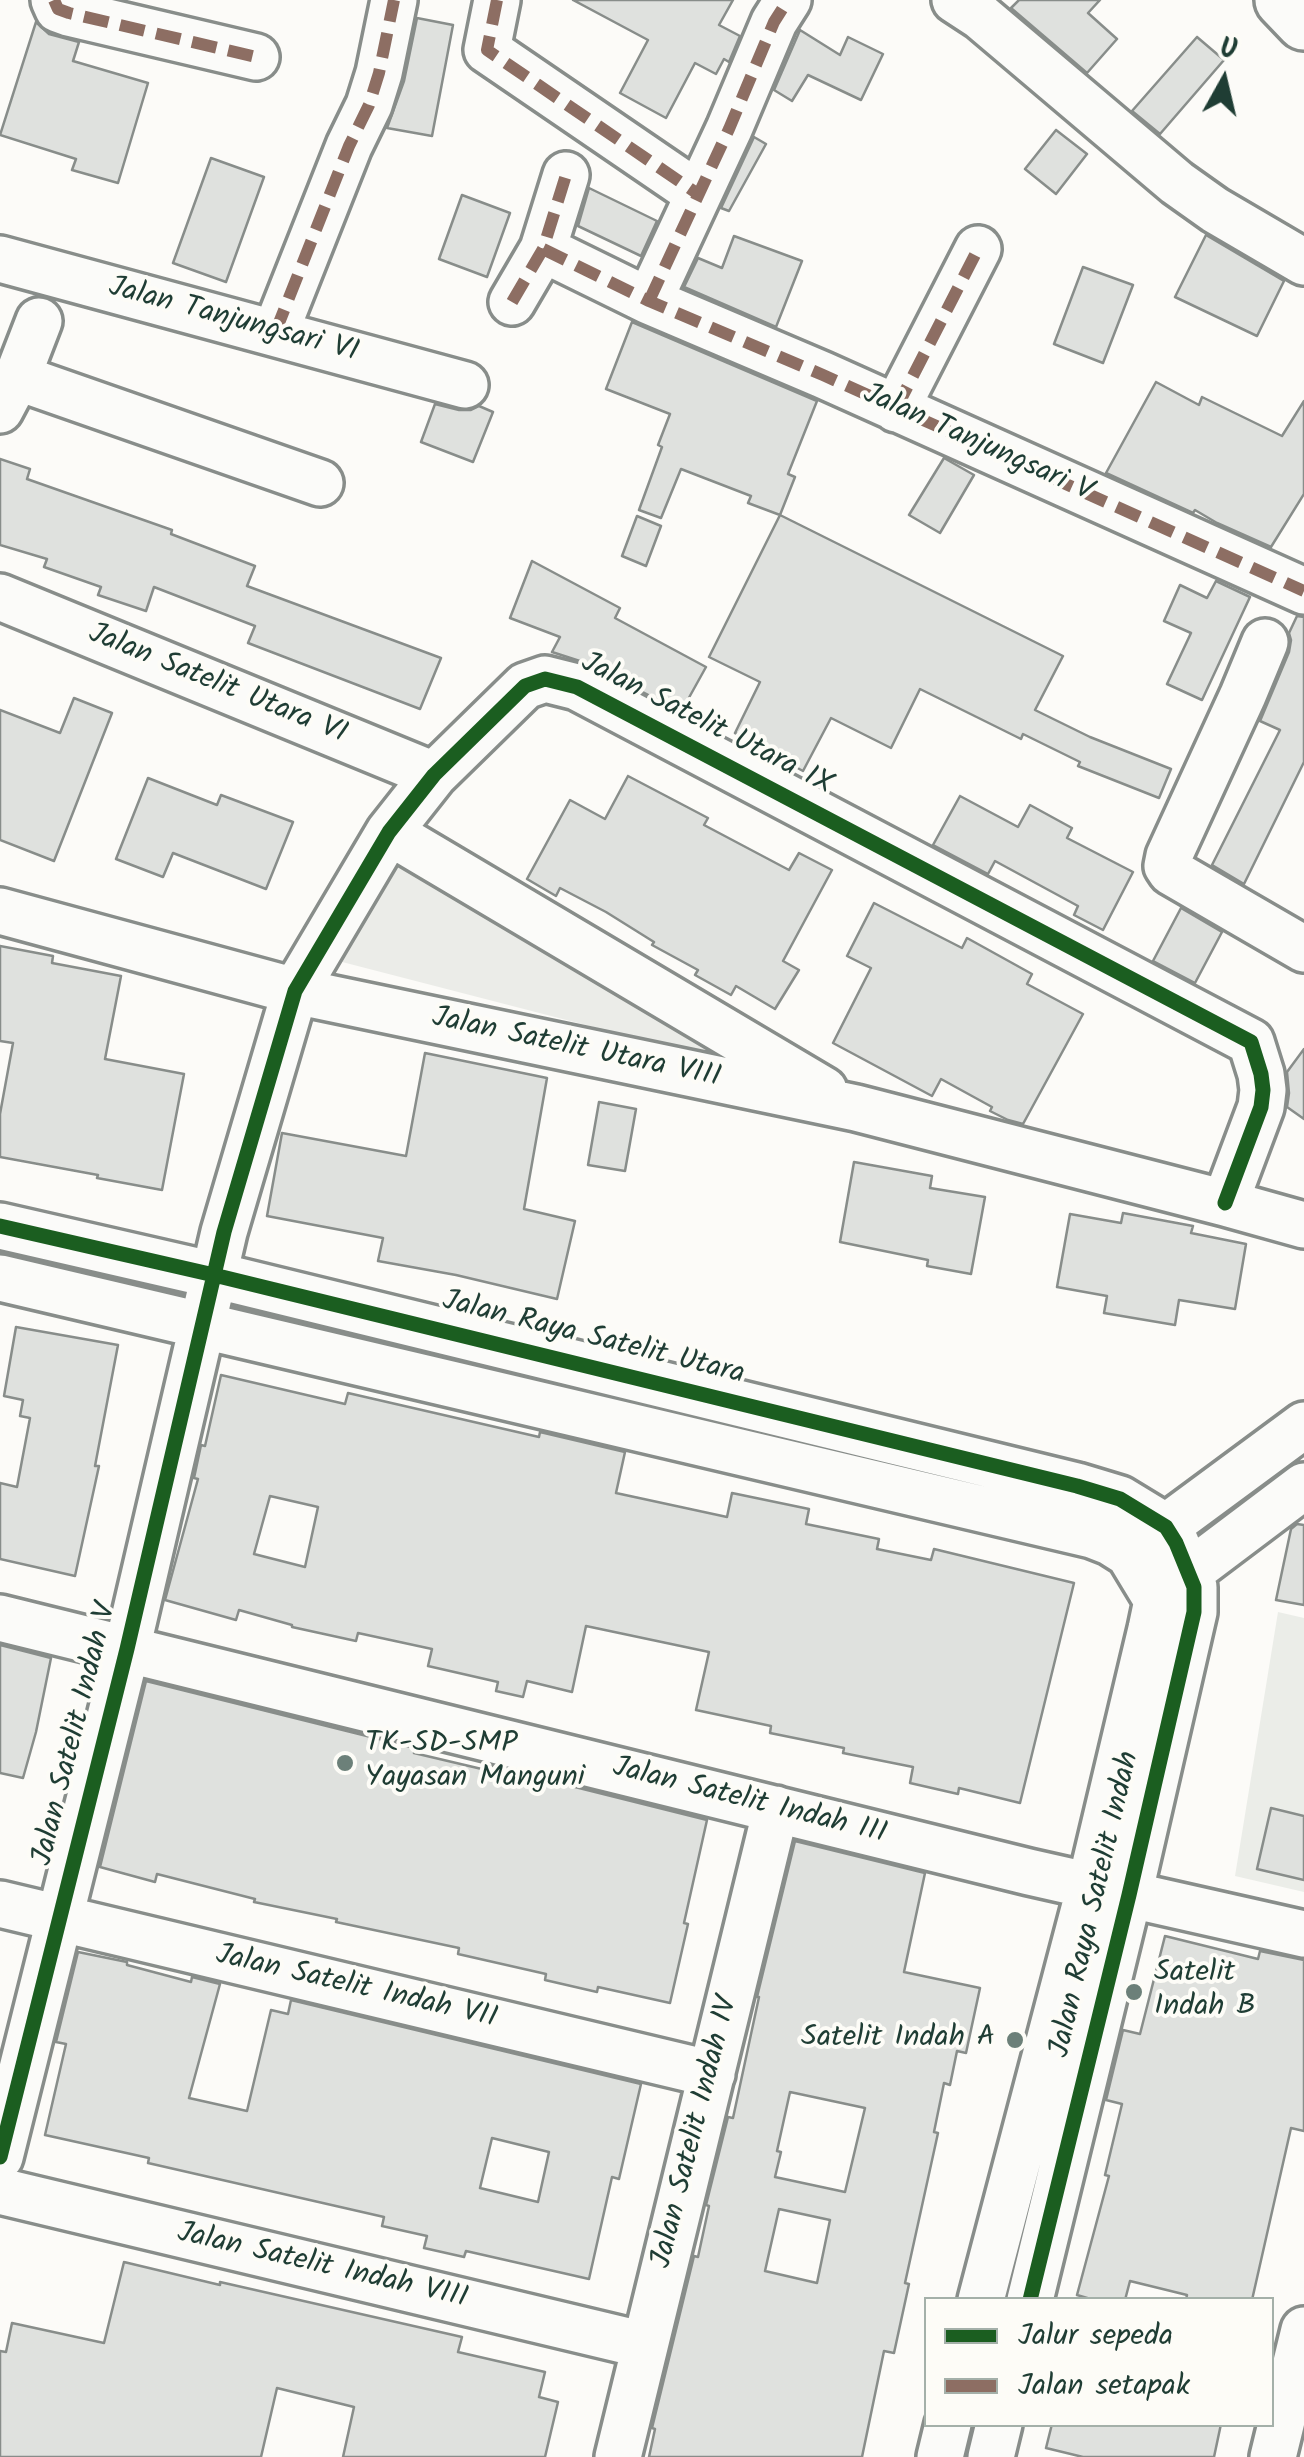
<!DOCTYPE html>
<style>
body{margin:0}
#map{position:relative;width:1304px;height:2457px;overflow:hidden;background:#fcfbf8;font-family:Kalam,sans-serif}
canvas{display:block}
.legend{position:absolute;left:924px;top:2297px;width:350px;height:130px;box-sizing:border-box;background:#fdfcf7;border:2px solid #a4b0a9;margin:0;padding:12px 18px;list-style:none;font-size:30px;color:#1f3d34}
.legend li{display:flex;align-items:center;gap:20px;height:50px}
.legend b{width:50px;border:2px solid #a4b0a9}
.north{position:absolute;left:1174px;top:30px;width:100px;height:100px;-webkit-text-stroke:8px #fdfcf7;paint-order:stroke;rotate:8deg;font-size:28px;font-weight:700;line-height:40px;text-align:center;color:#1f3d34}
.north::after{content:'';display:block;margin:auto;width:35px;height:45px;background:#1f3d34;clip-path:polygon(50% 0,100% 100%,50% 72%,0 100%)}
</style>
<div id="map">
<canvas width="1304" height="2457"></canvas>
<ul class="legend">
<li><b style="height:12px;background:#1b5e20"></b>Jalur sepeda</li>
<li><b style="height:12px;background:#8d6e63"></b>Jalan setapak</li>
</ul>
<div class="north">U</div>
</div>
<script>
const c = document.querySelector('canvas').getContext('2d');
c.lineJoin = 'round';
function fill(path, color) { c.fillStyle = color; c.fill(path, 'evenodd'); }
const toPath = rows => new Path2D(rows.map(r => 'M' + r).join(''));
function trace(path, color, width, dash) { c.strokeStyle = color; c.lineWidth = width; c.lineCap = dash ? 'butt' : 'round'; c.setLineDash(dash || []); c.stroke(path); }
function write(font, color, halo, rows, align = 'center') {
  c.font = font + ' Kalam,sans-serif'; c.lineWidth = 8; c.setLineDash([]); c.textBaseline = 'middle'; c.strokeStyle = halo; c.fillStyle = color; for (const [text, x, y, turn = 0] of rows) {
    c.save(); c.translate(x, y); c.rotate((+turn || 0) * Math.PI / 180); c.textAlign = isNaN(turn) ? turn : align; if (halo) c.strokeText(text, 0, 0); c.fillText(text, 0, 0); c.restore();
  }
}
fill(toPath([
 [1278,1612,1304,1618,1304,1892,1235,1876]
]), '#ebede8');
fill(toPath([
 [390,849,783,1076,319,956]
]), '#ebece8');
const building = toPath([
 [573,0,733,0,719,25,740,36,729,62,724,59,716,74,695,63,666,118,620,93,648,40,573,0],
 [1019,0,1100,0,1088,13,1117,39,1087,73,1011,8,1019,0],
 [417,18,453,25,432,136,387,128,404,81,417,18],
 [36,22,49,34,79,42,73,61,148,83,118,183,72,170,76,159,0,135,36,22],
 [800,30,840,55,848,37,883,54,861,100,808,75,792,101,774,90,800,30],
 [1197,37,1224,60,1160,134,1132,111,1197,37],
 [1056,130,1087,154,1056,194,1025,169,1056,130],
 [754,137,766,144,729,211,721,208,754,137],
 [211,158,264,177,226,282,173,263,211,158],
 [589,188,657,221,641,256,578,226,589,188],
 [462,195,510,213,487,277,439,259,462,195],
 [1206,235,1284,281,1257,336,1175,297,1206,235],
 [734,236,802,261,776,327,684,287,698,258,722,268,734,236],
 [1083,267,1133,285,1103,363,1054,344,1083,267],
 [632,322,817,401,788,474,795,477,780,515,748,503,751,496,681,469,661,518,639,510,662,447,658,445,670,414,606,389,632,322],
 [1156,382,1199,405,1202,397,1282,436,1304,401,1304,494,1271,547,1217,523,1195,510,1193,513,1106,473,1156,382],
 [435,404,459,410,471,410,479,406,493,412,473,462,421,442,435,404],
 [944,458,974,475,940,533,909,515,944,458],
 [0,459,30,469,27,479,172,530,171,534,255,566,247,586,441,658,420,709,248,643,255,626,154,587,146,611,98,595,101,587,44,567,47,559,0,545,0,459],
 [780,515,1063,656,1035,710,1090,737,1171,769,1159,798,1078,766,1080,762,1023,734,1021,739,920,689,891,748,831,718,803,771,768,752,769,749,735,733,760,682,709,657,780,515],
 [637,516,661,526,646,566,622,556,637,516],
 [532,561,620,608,615,618,706,667,681,712,589,664,552,652,560,637,510,618,532,561],
 [1216,581,1250,597,1202,700,1167,684,1191,633,1164,621,1180,585,1207,598,1216,581],
 [1297,616,1304,617,1304,762,1244,884,1212,865,1280,730,1260,721,1289,652,1291,640,1289,633,1297,616],
 [74,698,112,713,54,861,0,840,0,710,60,733,74,698],
 [628,776,708,818,704,825,789,870,799,853,832,870,783,961,799,970,775,1009,736,986,731,995,695,975,698,970,652,945,654,942,606,912,560,888,556,896,527,879,570,800,605,819,628,776],
 [148,778,217,805,221,795,293,822,266,889,173,853,163,877,116,859,148,778],
 [960,796,1018,827,1030,805,1072,828,1067,838,1133,872,1103,930,1074,915,1078,906,995,861,988,874,933,845,960,796],
 [874,903,962,948,967,938,1032,974,1027,984,1083,1014,1023,1124,1008,1120,990,1111,992,1107,941,1079,932,1096,833,1043,871,968,847,956,874,903],
 [1181,908,1222,932,1195,983,1153,961,1181,908],
 [0,946,53,956,52,963,121,976,105,1059,184,1074,162,1190,97,1178,98,1175,0,1157,0,1114,13,1043,0,1041,0,946],
 [1304,1049,1304,1119,1287,1107,1289,1093,1287,1072,1304,1049],
 [425,1053,547,1078,524,1209,575,1221,557,1299,456,1275,378,1261,383,1238,267,1216,282,1133,406,1156,425,1053],
 [599,1102,636,1109,625,1171,588,1165,599,1102],
 [854,1162,932,1176,930,1188,985,1197,971,1274,927,1266,928,1260,840,1242,854,1162],
 [1123,1213,1193,1226,1191,1233,1246,1244,1235,1309,1179,1300,1175,1325,1104,1313,1107,1296,1057,1287,1070,1214,1121,1223,1123,1213],
 [16,1327,118,1345,95,1466,99,1466,75,1576,0,1559,0,1483,17,1487,30,1418,20,1416,23,1400,4,1396,16,1327],
 [221,1375,345,1404,348,1393,539,1437,540,1432,625,1452,616,1493,727,1517,732,1493,809,1509,806,1524,879,1539,877,1549,931,1560,934,1549,1074,1583,1020,1803,959,1788,958,1794,910,1783,913,1767,843,1753,844,1748,770,1733,771,1726,696,1710,709,1652,586,1626,572,1692,527,1681,523,1697,496,1691,498,1682,428,1666,432,1649,358,1633,356,1641,292,1627,292,1625,239,1610,236,1620,165,1600,198,1479,194,1478,201,1445,205,1446,221,1375],
 [270,1496,318,1507,305,1567,254,1554,270,1496],
 [1297,1524,1304,1525,1304,1605,1276,1600,1291,1529,1297,1524],
 [0,1645,51,1658,36,1732,23,1778,0,1773,0,1645],
 [146,1681,415,1748,414,1753,486,1770,487,1765,707,1820,684,1923,688,1924,670,2003,598,1987,597,1992,545,1980,546,1974,458,1954,459,1948,336,1922,337,1919,254,1902,255,1899,157,1874,155,1882,100,1867,146,1681],
 [1271,1808,1304,1816,1304,1880,1257,1869,1271,1808],
 [795,1841,925,1873,904,1972,980,1988,966,2053,957,2051,950,2085,944,2083,934,2132,938,2133,905,2283,909,2284,894,2353,884,2351,862,2457,649,2457,655,2429,652,2428,694,2256,698,2257,709,2206,706,2205,728,2117,733,2118,759,1997,757,1997,795,1841],
 [790,2092,865,2108,845,2192,775,2177,781,2152,777,2151,790,2092],
 [779,2209,830,2220,817,2283,765,2271,779,2209],
 [1165,1936,1258,1959,1260,1951,1304,1960,1304,2131,1291,2128,1252,2300,1186,2300,1187,2295,1130,2281,1125,2300,1094,2300,1077,2295,1109,2176,1105,2175,1122,2104,1106,2100,1123,2030,1140,2034,1165,1936],
 [78,1952,127,1962,127,1965,191,1982,192,1977,220,1984,189,2098,247,2111,271,2010,288,2014,291,2000,641,2084,619,2179,612,2177,589,2279,466,2251,464,2257,424,2248,427,2236,382,2226,384,2217,148,2163,149,2158,45,2135,66,2044,56,2042,78,1952],
 [492,2138,549,2152,538,2202,480,2188,492,2138],
 [124,2262,220,2285,220,2282,462,2337,458,2352,545,2372,539,2397,558,2402,545,2457,343,2457,354,2407,277,2388,261,2457,0,2457,0,2351,6,2352,12,2323,104,2343,124,2262],
 [1052,2424,1221,2424,1214,2457,1083,2457,1046,2448,1052,2424]
]);
fill(building, '#dfe1de');
trace(building, '#888d8a', 2.5);
const minor = toPath([
 [54,0,58,9,69,13,256,57],
 [497,0,487,50,698,194],
 [955,0,981,17,1177,183,1215,210,1304,262],
 [543,249,649,301,823,375,1304,591],
 [0,259,465,385],
 [649,301,729,129,774,22,788,0],
 [512,302,543,249,566,175],
 [275,333,349,146,369,105,379,73,394,0],
 [17,378,39,321],
 [896,409,978,249],
 [0,410,17,378,28,381,320,483],
 [0,597,434,775],
 [1265,642,1243,695,1169,856,1167,866,1171,872,1304,949],
 [389,832,824,1090],
 [0,911,295,991,856,1108,1225,1203,1304,1225],
 [0,1226,214,1275,1077,1486,1120,1499,1166,1527,1176,1543,1194,1587,1194,1612,1129,1895,1030,2300],
 [0,1278,1092,1535,1110,1542,1129,1554,1155,1597,1156,1605,1151,1629,1090,1886,981,2300],
 [1143,1544,1304,1425],
 [1166,1590,1304,1486],
 [0,1618,1029,1872,1304,1934],
 [0,1904,712,2074],
 [0,2157,127,1649,224,1232,295,991,389,832,434,775,525,686,545,679,577,687,1251,1042,1261,1074,1263,1090,1261,1107,1225,1203],
 [0,2191,644,2345],
 [618,2457,776,1809],
 [940,2457,948,2424],
 [991,2457,999,2424],
 [1273,2457,1304,2330]
]);
const major = toPath([
 [1283,0,1304,22]
]);
trace(minor, '#888d8a', 52);
trace(major, '#888d8a', 62);
trace(minor, '#fbfbf9', 45);
trace(major, '#fbfbf9', 55);
trace(toPath([
 [54,0,58,9,69,13,256,57],
 [497,0,487,50,698,194],
 [543,249,649,301,823,375,1304,591],
 [649,301,729,129,774,22,788,0],
 [512,302,543,249,566,175],
 [275,333,349,146,369,105,379,73,394,0],
 [896,409,978,249]
]), '#8d6e63', 12, [25, 12]);
trace(toPath([
 [0,1226,214,1275,1077,1486,1120,1499,1166,1527,1176,1543,1194,1587,1194,1612,1129,1895,1030,2300],
 [0,2157,127,1649,224,1232,295,991,389,832,434,775,525,686,545,679,577,687,1251,1042,1261,1074,1263,1090,1261,1107,1225,1203]
]), '#1b5e20', 15);
for (const [x, y, r, color] of [
 [345,1763,10,"#6c8079"],
 [1134,1992,10,"#6c8079"],
 [1015,2040,10,"#6c8079"]
]) { const dot = new Path2D(); dot.arc(x, y, r, 0, 2 * Math.PI); c.fillStyle = color; c.fill(dot); trace(dot, '#fdfcf7', 4); }
write('30px', '#1f3d34', '#fdfcf7', [
 ["Jalan Tanjungsari VI",233,322,15],
 ["Jalan Tanjungsari V",977,445,24],
 ["Jalan Satelit Utara VI",217,686,22],
 ["Jalan Satelit Utara IX",706,726,27],
 ["Jalan Satelit Utara VIII",576,1050,12],
 ["Jalan Raya Satelit Utara",593,1340,14],
 ["Jalan Satelit Indah V",77,1735,-76],
 ["Jalan Satelit Indah III",749,1803,14],
 ["Jalan Raya Satelit Indah",1097,1905,-77],
 ["Jalan Satelit Indah VII",356,1989,13],
 ["Jalan Satelit Indah IV",697,2133,-76],
 ["Jalan Satelit Indah VIII",322,2268,13]
]);
write('30px', '#1f3d34', '#fdfcf7', [
 ["TK-SD-SMP",365,1746],
 ["Yayasan Manguni",365,1780],
 ["Satelit",1154,1975],
 ["Indah B",1154,2009],
 ["Satelit Indah A",995,2040,"right"]
], 'left');
</script>
